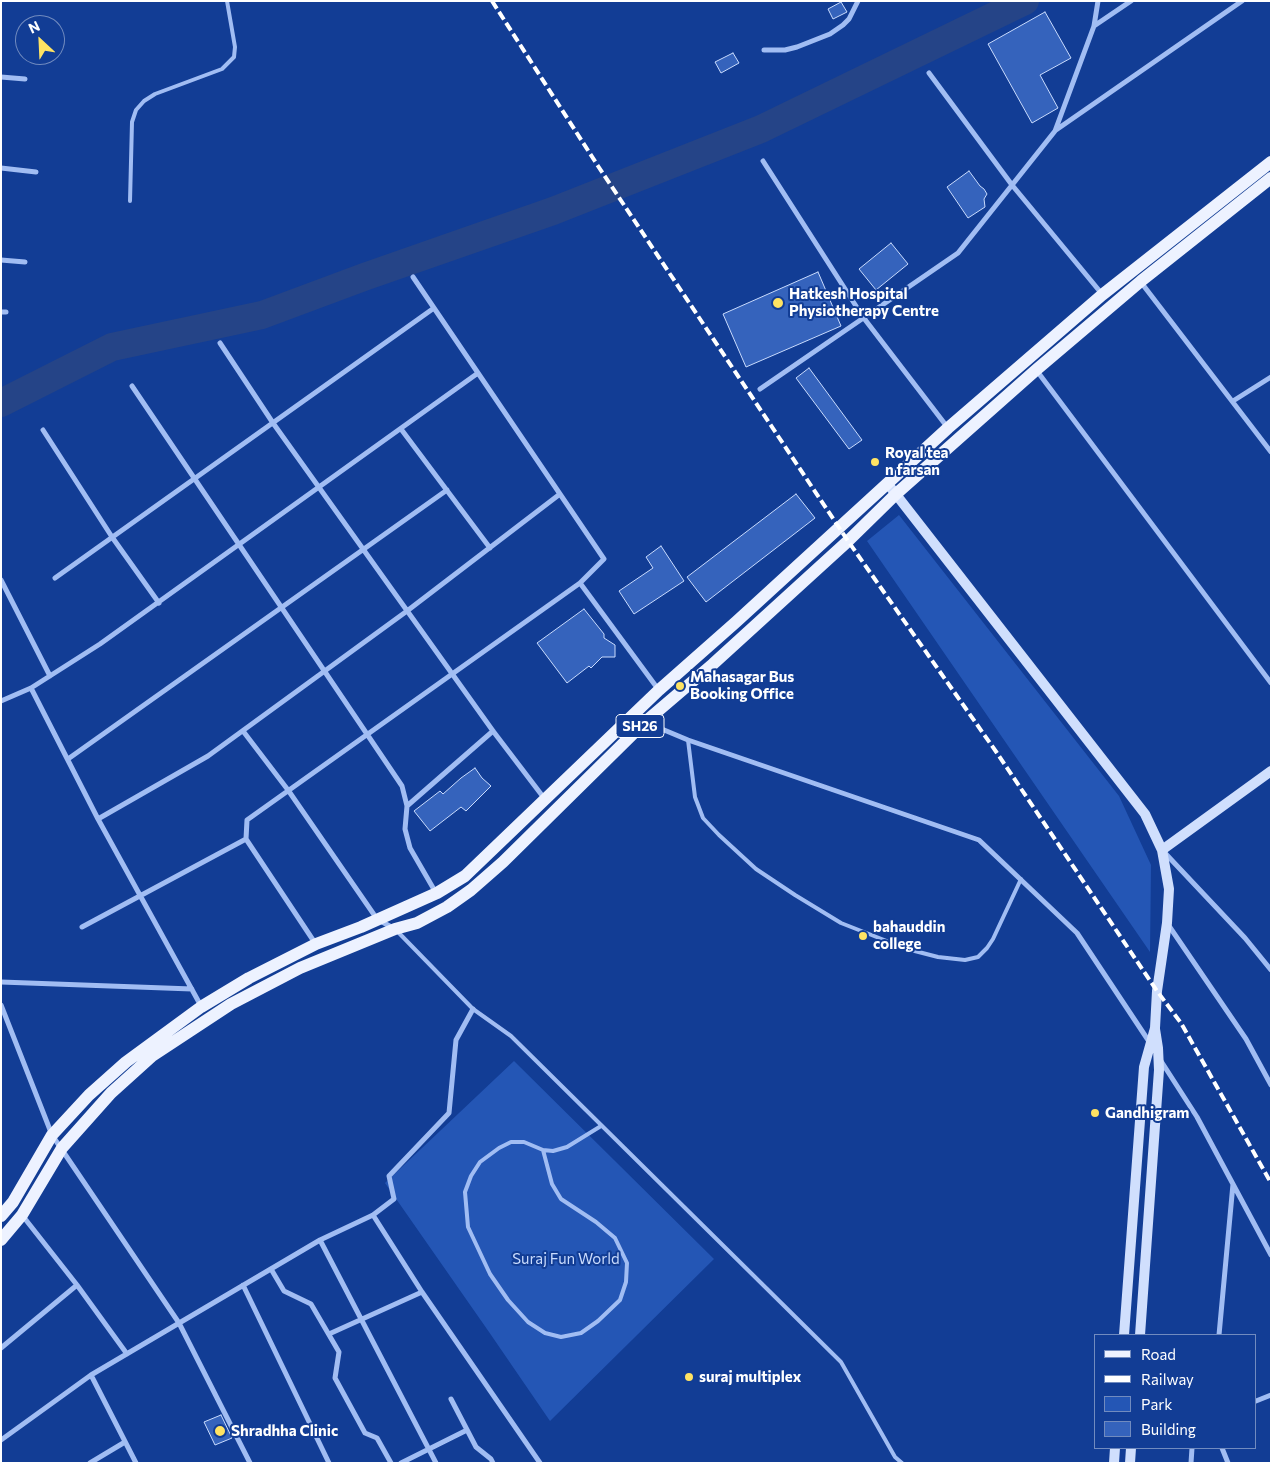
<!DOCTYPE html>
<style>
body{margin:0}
#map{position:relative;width:1272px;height:1464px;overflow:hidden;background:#123d95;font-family:Commissioner,sans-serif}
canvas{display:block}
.frame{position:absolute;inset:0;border:2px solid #fff;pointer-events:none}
.legend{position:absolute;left:1094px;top:1334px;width:162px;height:115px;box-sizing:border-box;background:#123d95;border:1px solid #718bbf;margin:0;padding:6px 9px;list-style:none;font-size:15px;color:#fff}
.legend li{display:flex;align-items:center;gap:10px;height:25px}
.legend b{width:25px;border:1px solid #718bbf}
.north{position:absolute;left:15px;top:15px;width:50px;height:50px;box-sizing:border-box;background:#123d95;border:1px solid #718bbf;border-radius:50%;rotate:335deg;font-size:14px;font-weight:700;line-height:20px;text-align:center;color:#fff}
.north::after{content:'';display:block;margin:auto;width:18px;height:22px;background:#ffe363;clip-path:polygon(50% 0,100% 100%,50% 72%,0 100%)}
</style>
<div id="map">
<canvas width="1272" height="1464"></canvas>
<div class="frame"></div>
<ul class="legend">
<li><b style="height:6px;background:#edf2ff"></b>Road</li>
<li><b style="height:6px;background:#fff"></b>Railway</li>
<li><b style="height:14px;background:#2456b5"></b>Park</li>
<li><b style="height:14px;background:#3563bc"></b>Building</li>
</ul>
<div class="north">N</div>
</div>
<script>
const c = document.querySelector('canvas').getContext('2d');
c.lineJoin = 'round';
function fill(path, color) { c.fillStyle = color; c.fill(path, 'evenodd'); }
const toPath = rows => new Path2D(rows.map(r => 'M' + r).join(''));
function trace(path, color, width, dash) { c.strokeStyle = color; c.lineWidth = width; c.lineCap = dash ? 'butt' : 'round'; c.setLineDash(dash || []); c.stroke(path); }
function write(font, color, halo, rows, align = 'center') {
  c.font = font + ' Commissioner,sans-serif'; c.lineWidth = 4; c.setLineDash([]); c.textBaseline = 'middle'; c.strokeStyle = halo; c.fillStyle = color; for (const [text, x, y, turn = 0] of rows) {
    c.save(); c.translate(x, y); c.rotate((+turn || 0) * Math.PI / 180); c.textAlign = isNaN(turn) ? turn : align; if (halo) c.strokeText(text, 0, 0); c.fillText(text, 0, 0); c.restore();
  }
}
fill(toPath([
 [899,515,1119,796,1151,865,1150,952,867,541],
 [514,1061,714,1259,550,1421,489,1332,385,1183]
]), '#2456b5');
trace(toPath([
 [1,403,112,347,262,315,364,277,553,211,761,129,1025,1]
]), '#254487', 28);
const building = toPath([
 [841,2,847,12,833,19,828,9,841,2],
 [1045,12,1071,58,1040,75,1058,108,1032,123,988,44,1045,12],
 [733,53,739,63,721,73,715,62,733,53],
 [969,171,980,186,984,189,987,194,984,199,985,207,968,218,947,187,969,171],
 [891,243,908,264,876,290,859,269,891,243],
 [818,272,841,326,746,367,723,314,818,272],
 [809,368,862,440,849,449,796,378,809,368],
 [796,494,815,518,706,602,687,577,796,494],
 [661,546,684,581,634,614,619,591,653,568,646,557,661,546],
 [584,609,604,634,604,638,615,645,615,657,602,657,591,668,589,666,567,683,537,643,584,609],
 [475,768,482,778,491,786,466,811,461,807,430,831,414,811,440,791,443,794,461,778,475,768],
 [221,1415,232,1438,215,1445,204,1422,221,1415]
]);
fill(building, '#3563bc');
trace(building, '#c9dbfd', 1);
trace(toPath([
 [130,201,132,122,136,110,144,101,155,94,222,69,234,57,235,47,227,1],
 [688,740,695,797,703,818,719,835,756,869,795,895,841,923,907,949,938,957,965,960,978,957,987,948,993,939,1021,879],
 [397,931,473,1009,511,1036,841,1362,895,1457,902,1463],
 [543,1150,552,1184,561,1199,596,1222,615,1238,627,1263,626,1282,620,1300,598,1321,581,1333,561,1337,545,1333,528,1322,508,1300,490,1274,468,1227,465,1192,471,1176,480,1162,499,1148,511,1142,524,1142,543,1150,553,1151,567,1147,601,1126]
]), '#a1bdf3', 4);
trace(toPath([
 [1094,26,1131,1],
 [764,50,785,50,797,47,830,34,843,25,849,19,858,1],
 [929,73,1012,185,1102,294],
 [1,77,25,79],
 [1056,130,1242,1],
 [763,161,863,317,948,428],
 [1,168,36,172],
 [1,260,25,262],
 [1140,281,1271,452],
 [1,312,6,312],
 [220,343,273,423,493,731,544,798],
 [1037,371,1271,683],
 [132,386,402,786,407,806,405,829,410,848,436,893],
 [760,389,958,253,1055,131,1094,26,1098,1],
 [1233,401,1271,377],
 [401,429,490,548],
 [43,430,112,537,159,603],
 [55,578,434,308],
 [1,580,50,676],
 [580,583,658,689],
 [31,688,98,819,201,1006],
 [1,701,31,688,100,644,478,373],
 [645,722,688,740,979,840,1077,933,1150,1043],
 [243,731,288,790,377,919,393,928],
 [68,759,447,490],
 [407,806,493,731],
 [98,819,208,756,407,611,560,494],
 [246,839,315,943],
 [1164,852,1245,938,1271,970],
 [1167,923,1246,1039,1271,1085],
 [82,927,246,839,247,820,580,583,604,559,413,277],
 [1,982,192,989],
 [1,1005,52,1135,179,1323,250,1463],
 [1161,1061,1197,1117,1271,1255],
 [22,1215,77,1285,127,1354],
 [373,1215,394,1199,389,1176,449,1113,456,1040,473,1009],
 [320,1240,436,1463],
 [271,1269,284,1291,311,1304,339,1352,335,1378,365,1433,377,1438,391,1463],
 [243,1285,329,1463],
 [329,1334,422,1292],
 [1219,1335,1233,1184],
 [1,1348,77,1285],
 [91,1375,136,1463],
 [451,1399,476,1447,491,1459,493,1463],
 [1256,1401,1271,1395],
 [1,1440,91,1375,320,1240,373,1215,422,1292,540,1463],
 [1222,1448,1228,1463],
 [90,1463,125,1442],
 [401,1463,467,1430],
 [1191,1463,1192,1448]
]), '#a1bdf3', 5);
trace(toPath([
 [891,488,1145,814,1162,850,1169,889,1167,923,1157,991,1155,1028,1144,1067,1124,1335],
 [1162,850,1271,771],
 [1140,1335,1159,1070,1158,1048,1155,1029],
 [1114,1463,1115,1448],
 [1130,1463,1131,1448]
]), '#d0dffd', 10);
trace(toPath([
 [1,1216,13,1202,52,1135,89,1095,126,1062,201,1007,249,978,316,944,361,927,437,893,465,876,659,690,736,622,948,428,1102,295,1271,162],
 [1,1240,22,1215,62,1148,111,1093,152,1056,231,1004,300,968,395,929,417,923,447,907,471,890,503,862,645,722,713,664,848,541,896,494,1036,370,1141,281,1271,178]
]), '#edf2ff', 12);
trace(toPath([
 [492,1,598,166,848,541,997,753,1157,991,1181,1023,1271,1183]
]), '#fff', 4, [9, 4]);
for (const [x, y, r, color] of [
 [778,303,6,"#ffe363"],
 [875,462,5,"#ffe363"],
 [680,686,5,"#ffe363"],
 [863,936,5,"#ffe363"],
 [1095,1113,5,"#ffe363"],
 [689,1377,5,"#ffe363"],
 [220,1431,6,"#ffe363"]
]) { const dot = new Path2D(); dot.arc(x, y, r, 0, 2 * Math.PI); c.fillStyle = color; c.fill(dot); trace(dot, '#123d95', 2); }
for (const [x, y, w] of [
 [640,726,48]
]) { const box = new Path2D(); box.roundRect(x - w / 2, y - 11.5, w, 23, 4); c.fillStyle = '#123d95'; c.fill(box); trace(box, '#fff', 1); }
write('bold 14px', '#fff', null, [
 ["SH26",640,726]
]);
write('bold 15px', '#fff', '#123d95', [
 ["Hatkesh Hospital",789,294],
 ["Physiotherapy Centre",789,311],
 ["Royal tea",885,453],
 ["n farsan",885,470],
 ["Mahasagar Bus",690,677],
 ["Booking Office",690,694],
 ["bahauddin",873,927],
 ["college",873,944],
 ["Gandhigram",1105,1113],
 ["suraj multiplex",699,1377],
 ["Shradhha Clinic",231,1431]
], 'left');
write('15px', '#c9dbfd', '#123d95', [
 ["Suraj Fun World",566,1259]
]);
</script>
